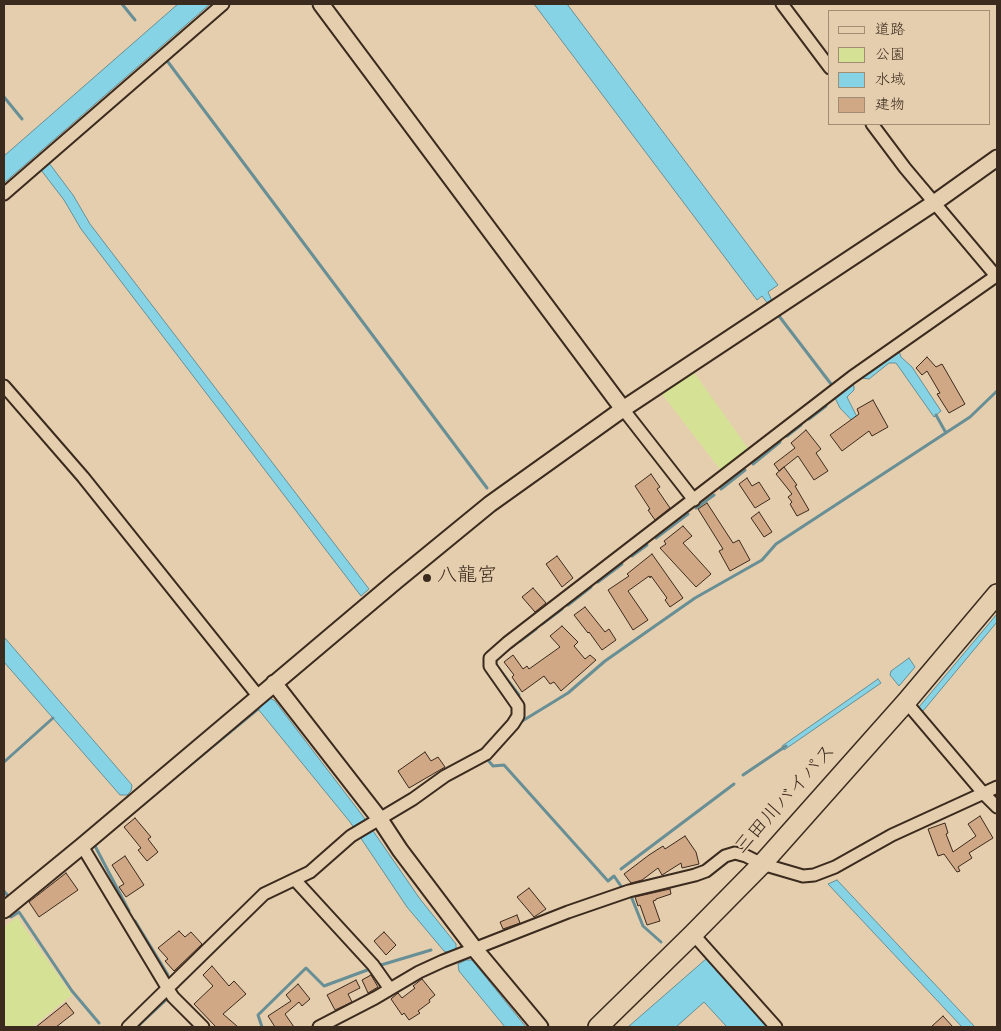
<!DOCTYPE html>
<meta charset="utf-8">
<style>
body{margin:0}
#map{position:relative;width:1001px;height:1031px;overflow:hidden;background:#e5ceae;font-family:Dekko,"Klee One",sans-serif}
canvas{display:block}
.frame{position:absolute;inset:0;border:5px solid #3b2a1e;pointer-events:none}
.legend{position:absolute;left:828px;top:10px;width:162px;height:115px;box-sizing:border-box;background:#e5ceae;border:1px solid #a18c74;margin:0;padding:6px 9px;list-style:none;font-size:15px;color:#3b2a1e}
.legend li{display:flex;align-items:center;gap:10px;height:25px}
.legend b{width:25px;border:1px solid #a18c74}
</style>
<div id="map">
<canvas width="1001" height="1031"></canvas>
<div class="frame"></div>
<ul class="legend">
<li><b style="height:6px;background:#e5ceae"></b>道路</li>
<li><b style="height:14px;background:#d5e295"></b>公園</li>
<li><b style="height:14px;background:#85d3e4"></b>水域</li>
<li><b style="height:14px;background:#d0a885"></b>建物</li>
</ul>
</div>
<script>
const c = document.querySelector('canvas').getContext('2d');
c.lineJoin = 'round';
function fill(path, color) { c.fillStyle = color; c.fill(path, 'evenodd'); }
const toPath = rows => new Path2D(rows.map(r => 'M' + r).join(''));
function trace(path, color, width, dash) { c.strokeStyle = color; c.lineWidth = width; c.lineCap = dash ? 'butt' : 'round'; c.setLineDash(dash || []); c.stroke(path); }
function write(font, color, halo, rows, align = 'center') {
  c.font = font + ' Dekko,"Klee One",sans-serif'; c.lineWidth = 4; c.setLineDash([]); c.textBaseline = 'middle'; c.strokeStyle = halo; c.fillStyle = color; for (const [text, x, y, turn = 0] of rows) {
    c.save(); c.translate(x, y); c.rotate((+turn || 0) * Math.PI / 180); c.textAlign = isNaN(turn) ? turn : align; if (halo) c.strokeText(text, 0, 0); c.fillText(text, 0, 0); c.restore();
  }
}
fill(toPath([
 [693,371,750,451,723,473,661,393],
 [17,917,72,995,32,1027,4,1027,4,927]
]), '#d5e295');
const water = toPath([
 [178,4,210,4,4,183,4,156,178,4],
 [534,4,567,4,778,285,768,292,772,301,768,304,762,296,757,300,534,4],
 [49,163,73,195,90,224,369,589,361,596,81,229,64,200,41,170,49,163],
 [908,342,899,351,901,357,912,367,941,411,934,417,896,363,889,363,869,379,862,378,861,375,908,342],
 [851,384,854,386,854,390,847,397,864,431,861,430,840,408,834,396,851,384],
 [997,614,997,622,923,711,919,707,997,614],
 [4,637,132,785,131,791,127,795,120,795,4,662,4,637],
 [909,658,915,667,899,686,890,675,891,671,909,658],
 [878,679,881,683,784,750,782,746,878,679],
 [270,698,275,701,362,815,420,899,456,944,456,949,449,953,444,951,407,907,350,822,258,709,270,698],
 [837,880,975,1027,962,1027,828,884,837,880],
 [706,959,767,1027,727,1027,704,1002,676,1027,628,1027,706,959],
 [466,960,472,960,526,1027,505,1027,459,971,458,964,466,960]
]);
fill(water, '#85d3e4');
trace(water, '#678f95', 1);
trace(toPath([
 [122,4,135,20],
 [168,62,487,488],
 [4,97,22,119],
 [779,316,831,384],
 [936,415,946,433],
 [809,419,826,406],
 [787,436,801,425],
 [753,464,780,442],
 [721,489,745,470],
 [696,508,714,495],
 [656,538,688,514],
 [632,556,647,545],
 [598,582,622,564],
 [568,605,591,587],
 [542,624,562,609],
 [520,641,536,629],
 [503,653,513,646],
 [498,657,496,659,496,665,519,695],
 [519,723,568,693,605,661,695,598,762,560,776,544,970,417,997,391],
 [487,759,493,766,504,765,608,881,614,876,623,889],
 [4,762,53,718],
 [743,775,786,746],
 [150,798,258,709],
 [95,844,94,844,129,911],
 [621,869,734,784],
 [4,891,8,896],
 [631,896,643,926,661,942],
 [11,917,19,912,72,991,99,1023],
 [135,921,168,975],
 [381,965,431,950],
 [137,1027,168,998],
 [262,1027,258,1015,306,968,324,986,370,969]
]), '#678f95', 3);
const building = toPath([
 [927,357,936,367,942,364,965,404,949,413,937,394,940,393,927,371,922,375,916,368,927,357],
 [873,400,888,427,872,436,869,431,842,451,830,435,859,414,857,409,873,400],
 [806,430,821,449,816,453,828,471,814,480,798,456,779,471,774,464,795,448,791,443,806,430],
 [784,467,797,485,795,486,809,510,797,516,790,504,792,502,788,497,792,494,776,474,784,467],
 [651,474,660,487,657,489,670,508,655,520,648,510,650,509,635,486,651,474],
 [747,478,752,486,759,482,770,499,755,508,739,484,747,478],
 [707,503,733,543,739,540,750,560,730,571,719,551,723,549,698,509,707,503],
 [759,512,772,532,764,537,751,518,759,512],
 [683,526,692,536,683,543,711,574,696,587,660,548,666,544,664,541,683,526],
 [652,554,683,598,670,607,665,600,667,598,651,576,650,578,649,576,628,591,648,620,633,630,608,590,629,576,627,574,652,554],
 [557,556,573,578,562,587,546,564,557,556],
 [533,588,546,603,535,612,522,597,533,588],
 [585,607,605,632,609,629,616,640,602,650,589,632,588,633,574,615,585,607],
 [562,626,578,642,574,646,585,659,590,655,596,660,561,691,554,682,550,684,544,676,522,692,512,677,514,675,504,662,513,655,523,669,527,666,529,669,560,647,550,636,562,626],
 [425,752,431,761,438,757,445,767,409,788,398,771,425,752],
 [980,816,993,838,969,853,972,858,958,867,960,871,957,872,944,854,938,856,928,829,945,823,948,833,946,834,953,852,976,836,968,824,980,816],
 [135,818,151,837,148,839,158,852,147,861,138,850,141,848,124,827,135,818],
 [685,836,696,852,699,864,682,868,681,863,662,875,658,868,642,880,631,883,624,874,649,855,663,846,665,849,685,836],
 [125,856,144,885,126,897,119,887,124,884,112,865,125,856],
 [66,873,78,890,39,917,29,902,66,873],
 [529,888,546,909,534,917,517,897,529,888],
 [670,889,671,894,656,899,656,900,653,901,660,921,647,925,640,905,638,906,635,897,670,889],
 [517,915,520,923,503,929,500,922,517,915],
 [179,931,185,937,191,932,202,944,174,971,165,961,168,959,158,948,179,931],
 [384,932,396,945,386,955,374,941,384,932],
 [212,966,229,986,234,981,246,994,223,1014,238,1027,216,1027,194,1004,213,986,203,975,212,966],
 [371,975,378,987,368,993,362,980,371,975],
 [422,979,435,995,429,1000,430,1002,418,1011,420,1013,409,1020,404,1013,402,1015,391,999,398,993,402,998,415,988,413,986,422,979],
 [356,980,360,988,348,994,352,1002,335,1010,327,995,356,980],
 [298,984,310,999,302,1006,299,1002,285,1014,294,1027,275,1027,268,1016,291,1001,286,995,298,984],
 [66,1003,74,1013,56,1027,36,1027,66,1003],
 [943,1016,953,1027,931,1027,943,1016]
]);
fill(building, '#d0a885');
trace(building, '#3b2a1e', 1);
const minor = toPath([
 [782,4,830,68],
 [4,194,223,4],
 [4,386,83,477,259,697],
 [623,409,694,500],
 [906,702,984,794,997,807],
 [82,846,168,989,173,997,203,1027],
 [295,880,373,965,390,989],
 [693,934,776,1027],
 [128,1027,264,894,310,872,351,836,413,799,445,776,486,754,513,724,518,716,518,706,490,666,490,658,507,643,852,377,996,276,905,168,872,124],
 [319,1027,375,998,419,972,443,961,568,912,629,891,695,875,706,871,725,856,735,853,746,856,762,864,803,876,814,875,835,867,892,835,997,787]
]);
const tertiary = toPath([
 [321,4,623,409],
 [274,683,379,818,400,850,474,948,540,1027],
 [4,910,82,846,396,581,490,504,623,409,934,203,997,158]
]);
const trunk = toPath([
 [598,1027,693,934,762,864,906,702,997,594]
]);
trace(minor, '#3b2a1e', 15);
trace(tertiary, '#3b2a1e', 19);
trace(trunk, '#3b2a1e', 22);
trace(minor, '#e5ceae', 11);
trace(tertiary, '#e5ceae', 15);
trace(trunk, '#e5ceae', 19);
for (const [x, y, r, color] of [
 [427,578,5,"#3b2a1e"]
]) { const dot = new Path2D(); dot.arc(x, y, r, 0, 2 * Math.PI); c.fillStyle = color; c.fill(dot); trace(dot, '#e5ceae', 2); }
write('20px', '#3b2a1e', '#e5ceae', [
 ["八龍宮",437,578]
], 'left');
write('20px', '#3b2a1e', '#e5ceae', [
 ["三田川バイパス",787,801,-48]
]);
</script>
